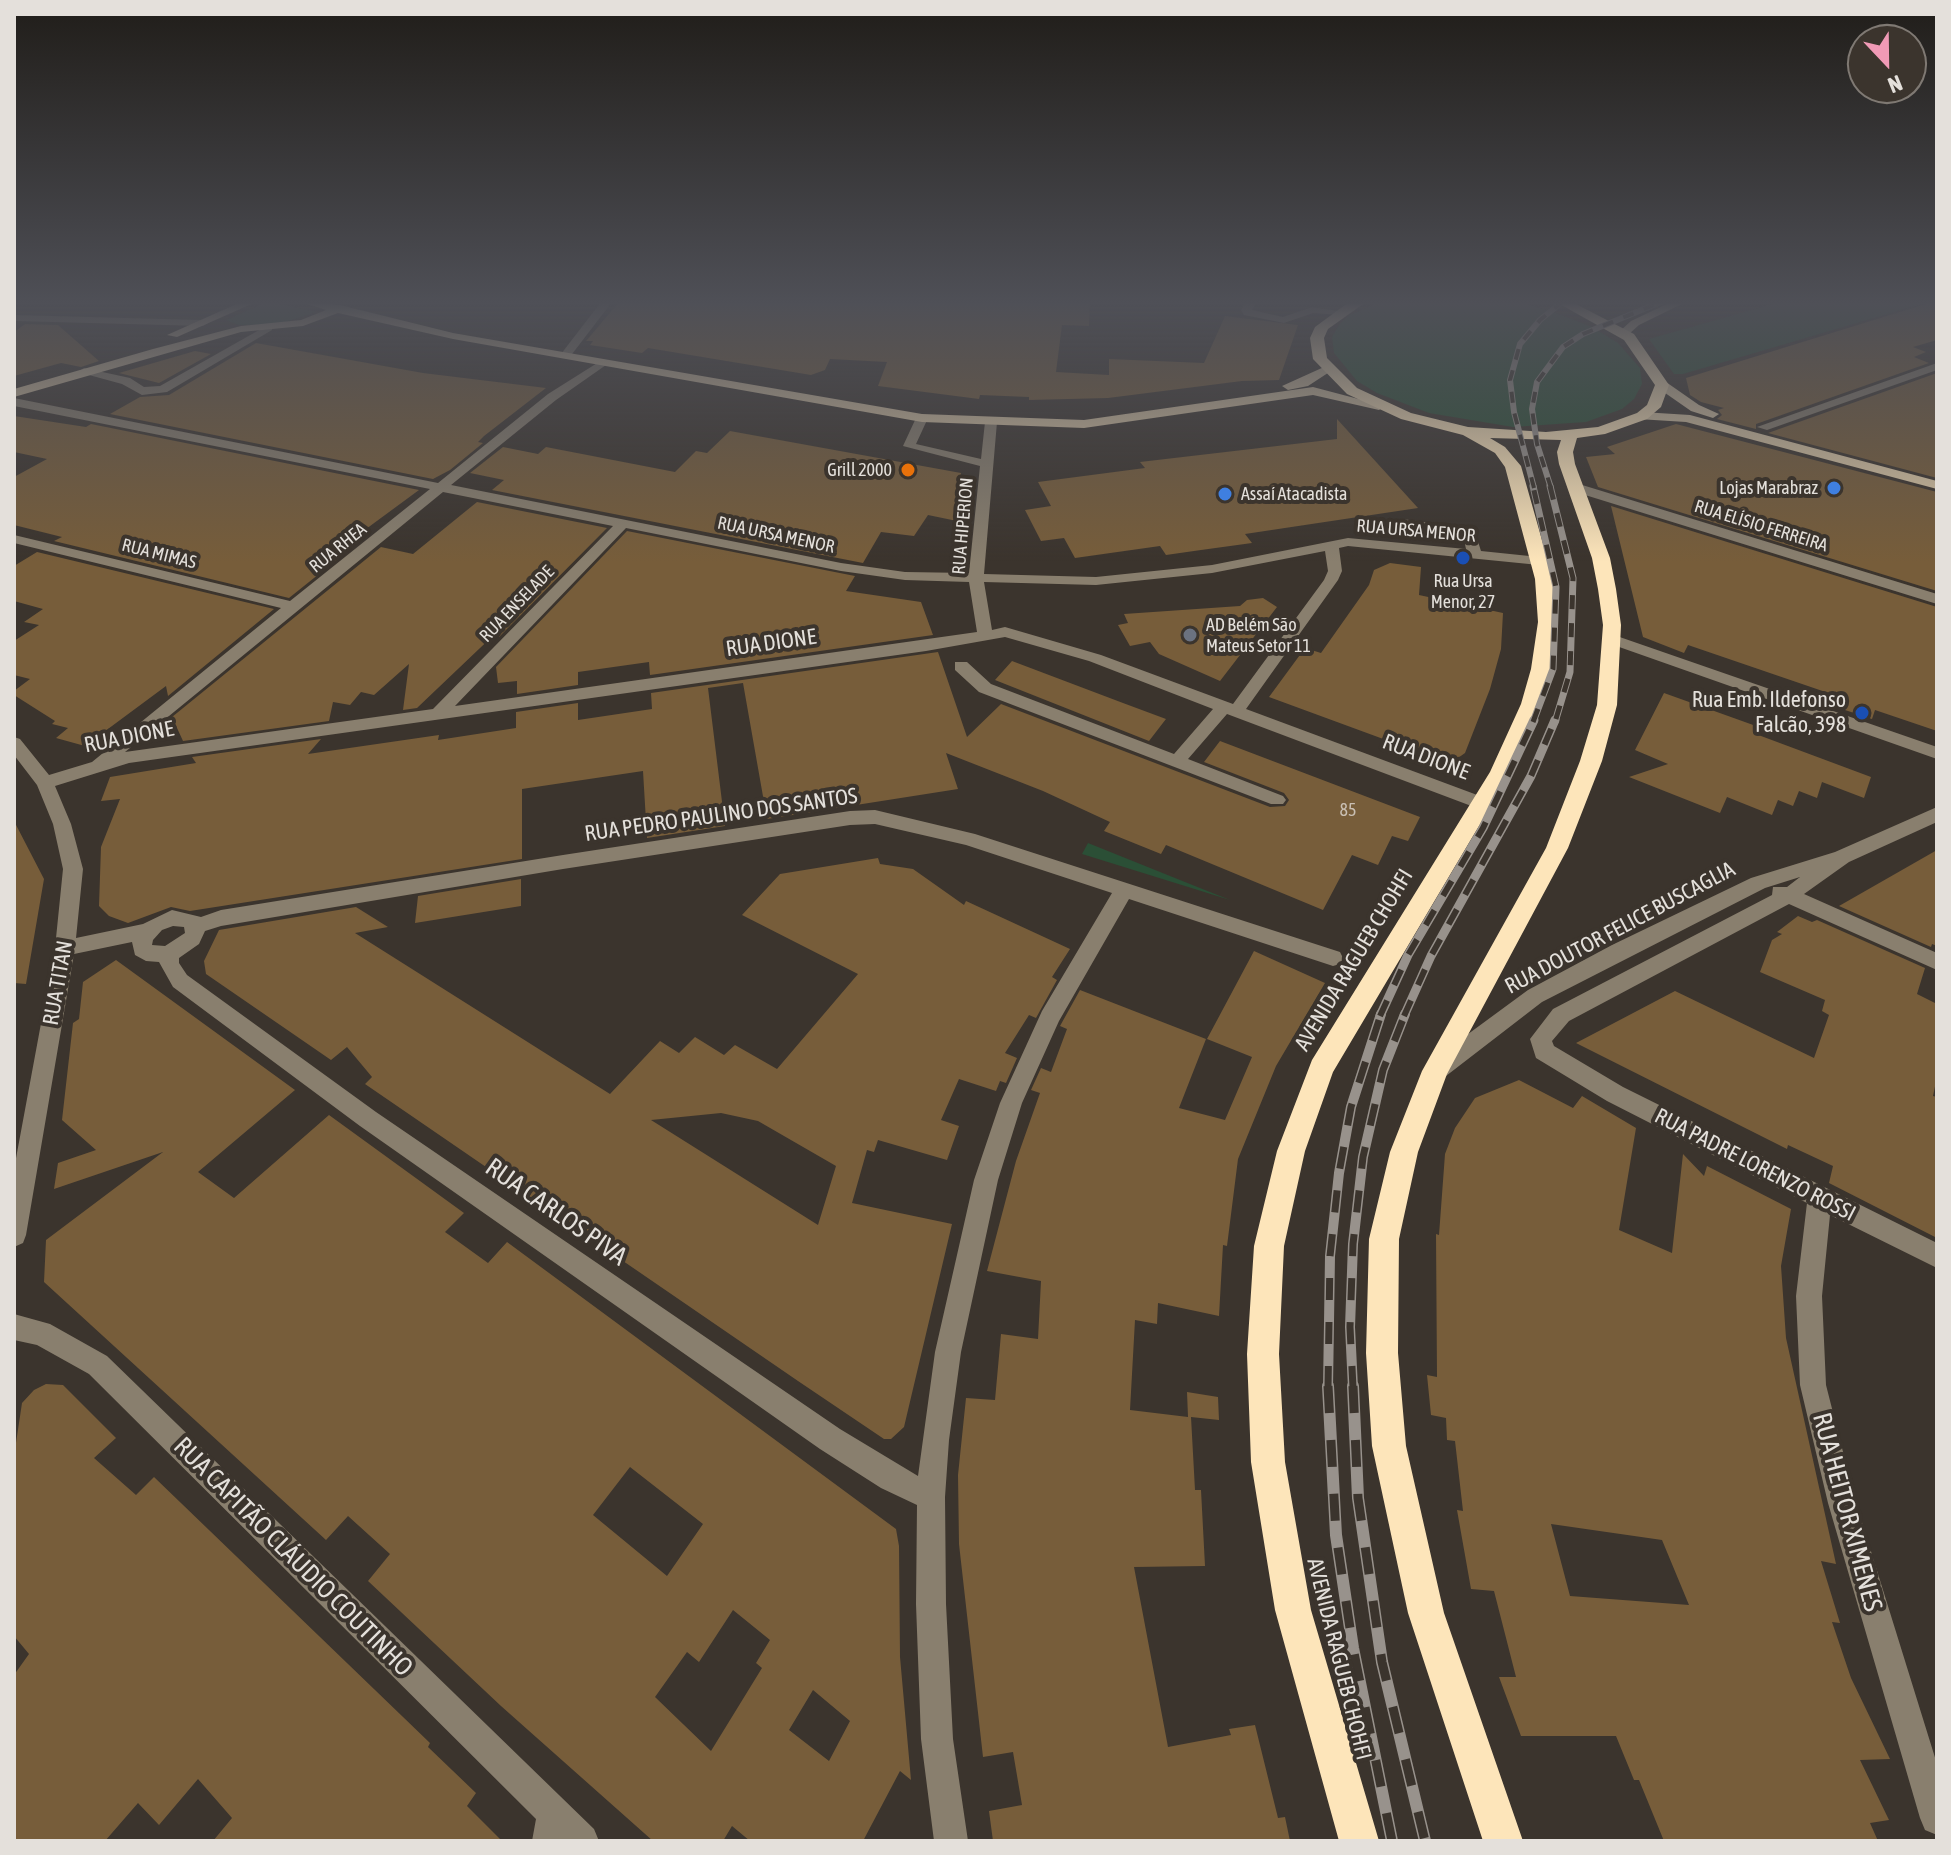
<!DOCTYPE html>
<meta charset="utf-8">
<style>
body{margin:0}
#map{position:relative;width:1951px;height:1855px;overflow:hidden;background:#3b342d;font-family:"Asap Condensed",sans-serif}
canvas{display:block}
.frame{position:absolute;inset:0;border:16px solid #e4e0db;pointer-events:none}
.north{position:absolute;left:1847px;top:24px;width:80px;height:80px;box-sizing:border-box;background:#3b342d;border:2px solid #7f7973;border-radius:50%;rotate:158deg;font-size:22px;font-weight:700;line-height:32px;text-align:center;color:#e4e0db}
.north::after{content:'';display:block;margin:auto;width:28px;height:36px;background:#f09ab6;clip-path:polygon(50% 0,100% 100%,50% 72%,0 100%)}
</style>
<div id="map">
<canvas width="1951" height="1855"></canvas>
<div class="frame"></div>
<div class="north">N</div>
</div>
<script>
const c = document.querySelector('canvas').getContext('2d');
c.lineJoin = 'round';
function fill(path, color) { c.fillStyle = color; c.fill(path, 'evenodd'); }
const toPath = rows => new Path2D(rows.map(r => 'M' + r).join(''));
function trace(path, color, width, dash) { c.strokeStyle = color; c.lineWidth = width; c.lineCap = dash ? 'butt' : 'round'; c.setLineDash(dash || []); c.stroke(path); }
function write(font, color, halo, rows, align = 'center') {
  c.font = font + ' "Asap Condensed",sans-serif'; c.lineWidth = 8; c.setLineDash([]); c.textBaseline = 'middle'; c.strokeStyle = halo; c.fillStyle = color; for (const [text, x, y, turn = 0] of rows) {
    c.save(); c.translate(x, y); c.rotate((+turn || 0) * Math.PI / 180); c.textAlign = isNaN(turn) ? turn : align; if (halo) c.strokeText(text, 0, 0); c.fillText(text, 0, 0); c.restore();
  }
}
fill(toPath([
 [267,302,271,302,316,312,280,324,239,325,226,320],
 [1380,302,1517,302,1551,311,1592,327,1618,343,1640,368,1642,384,1634,399,1622,409,1586,422,1513,427,1429,413,1377,393,1357,381,1334,353,1332,337,1339,325,1348,316],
 [1780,302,1928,302,1683,374,1674,374,1649,339],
 [1088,843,1185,882,1230,900,1082,854]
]), '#2b4f36');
fill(toPath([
 [619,302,1090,302,1089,326,1062,325,1056,372,1109,375,1109,359,1204,363,1225,316,1298,325,1279,380,1242,381,1108,398,1029,400,1029,397,980,395,979,399,878,386,887,362,830,359,825,370,811,375,648,348,642,353,590,345,593,341,586,341],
 [1932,302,1937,302,1937,340,1913,347,1926,352,1914,357,1929,363,1756,424,1756,429,1717,419,1722,415,1718,410,1724,408,1701,402,1690,395,1686,378],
 [25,324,58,325,99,361,81,367,61,363,14,376,14,332],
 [256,343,423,373,546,388,484,436,478,442,483,443,450,470,433,479,110,414,140,397,169,395],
 [195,351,211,354,159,383,119,373],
 [1937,373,1937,478,1768,433],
 [14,416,86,427,91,424,419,490,366,529,353,540,359,542,289,598,54,541,62,537,14,525,14,477,47,459,14,452],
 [1337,419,1418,508,1245,534,1252,543,1201,550,1166,555,1160,546,1075,558,1064,538,1041,541,1025,510,1051,506,1038,482,1145,468,1140,462,1337,439],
 [1676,424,1937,492,1937,591,1598,487,1586,457,1615,454,1607,447],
 [730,431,961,473,957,521,928,515,914,536,881,532,863,563,492,490,504,480,470,473,503,447,538,454,546,447,675,472,696,451,707,453],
 [477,502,607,528,499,637,500,629,417,708,403,710,409,664,374,695,361,692,350,705,333,702,329,721,183,741,172,717,381,547,413,554],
 [1611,506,1937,607,1937,731,1875,710,1872,719,1839,708,1843,698,1688,645,1684,653,1643,637],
 [627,531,855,576,846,591,921,602,933,635,650,675,649,662,578,672,578,685,517,694,517,681,498,683,496,667],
 [37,552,274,609,168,696,166,686,85,746,56,738,68,728,52,724,55,721,14,695,14,691,30,679,14,675,14,641,39,625,24,622,43,609,14,601,14,566],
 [1390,563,1421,567,1419,595,1503,613,1501,649,1490,689,1465,753,1458,758,1386,740,1269,697,1305,648,1321,653,1369,585,1374,570],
 [1263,598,1277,607,1220,681,1159,654,1150,642,1130,646,1118,625,1128,623,1124,614,1240,606,1247,600],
 [938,652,967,737,1001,704,1270,807,1285,806,1289,800,1284,793,1204,762,1220,741,1420,817,1408,841,1392,836,1378,865,1352,855,1323,910,1166,845,1161,854,1104,831,1110,822,1043,791,946,753,958,789,767,819,743,683,708,688,725,826,647,838,643,771,522,789,522,859,190,911,171,907,128,923,109,916,99,906,101,847,120,799,101,801,110,777,196,763,192,757,321,739,308,754,439,735,438,740,516,728,516,712,578,703,578,720,652,709,651,693],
 [1012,661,1123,703,1166,719,1149,741,995,680],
 [1664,693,1756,726,1753,733,1871,777,1864,798,1822,782,1817,798,1799,791,1793,806,1778,800,1772,815,1727,797,1720,813,1629,777,1668,764,1635,750],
 [14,821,44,879,26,984,14,983],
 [1937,850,1937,946,1932,944,1931,947,1839,906],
 [878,858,880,864,913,869,964,905,966,901,1070,949,1052,977,1057,980,1036,1018,1029,1015,1005,1053,1017,1058,1006,1083,1000,1081,996,1091,959,1079,941,1120,959,1126,947,1160,878,1140,874,1152,867,1150,852,1203,952,1224,904,1427,891,1439,884,1439,798,1381,365,1084,372,1077,347,1047,331,1060,206,974,204,961,219,930,356,907,388,927,355,933,610,1094,660,1041,679,1053,695,1037,724,1055,735,1045,777,1069,858,974,742,915,780,874],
 [721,1113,758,1121,836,1166,818,1225,651,1120],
 [521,879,521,906,415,923,418,896],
 [1798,916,1812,922,1817,920,1925,968,1917,994,1937,1004,1937,1077,1933,1096,1937,1097,1937,1238,1829,1183,1833,1166,1788,1145,1787,1149,1576,1043,1675,991,1814,1058,1829,1015,1822,1011,1825,1000,1760,972,1772,940,1782,934,1777,932],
 [1254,951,1325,983,1276,1066,1238,1159,1227,1246,1223,1245,1219,1316,1158,1303,1157,1324,1135,1320,1130,1410,1188,1417,1187,1392,1218,1397,1219,1420,1191,1417,1195,1490,1201,1490,1205,1566,1134,1567,1168,1747,1231,1735,1229,1729,1255,1725,1278,1818,1285,1817,1290,1841,993,1841,989,1811,1022,1805,1013,1752,983,1757,959,1544,958,1475,966,1398,995,1400,1001,1334,1038,1339,1041,1281,987,1271,1016,1161,1040,1093,1031,1090,1041,1068,1051,1072,1067,1029,1060,1026,1080,990,1206,1039,1179,1108,1225,1120,1252,1057,1207,1039],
 [116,960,295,1090,198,1172,234,1198,329,1115,464,1213,445,1232,488,1263,507,1242,896,1529,899,1546,900,1657,911,1780,900,1771,863,1841,750,1841,732,1826,723,1841,653,1841,501,1706,368,1581,390,1554,348,1516,326,1540,44,1282,46,1240,163,1152,54,1189,58,1163,96,1150,62,1120,73,1023,79,1019,83,982],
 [630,1467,703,1524,667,1576,593,1515],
 [733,1610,770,1640,756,1663,762,1668,711,1751,655,1697,687,1652,699,1662],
 [813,1690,850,1721,829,1761,789,1730],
 [1519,1080,1573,1108,1582,1096,1636,1128,1619,1230,1672,1253,1683,1154,1704,1176,1707,1166,1791,1209,1781,1266,1786,1338,1836,1564,1821,1561,1840,1623,1832,1622,1851,1678,1890,1759,1860,1760,1889,1820,1870,1823,1878,1841,1664,1841,1639,1780,1634,1780,1616,1736,1521,1736,1499,1677,1516,1677,1494,1591,1471,1589,1457,1510,1463,1511,1455,1441,1447,1440,1446,1418,1431,1415,1427,1375,1437,1377,1436,1234,1439,1235,1445,1154,1455,1128,1475,1098],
 [1551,1524,1662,1540,1689,1605,1570,1596],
 [46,1384,63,1385,116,1438,94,1458,136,1495,154,1477,430,1743,428,1747,476,1793,467,1806,502,1841,213,1841,232,1818,198,1779,159,1825,138,1803,105,1841,14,1841,14,1675,29,1654,14,1636,14,1456,22,1403,34,1390]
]), '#775d3a');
fill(toPath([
 [601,302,612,302,569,358,561,358,561,354,601,302],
 [1246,302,1257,302,1252,310,1283,317,1312,307,1345,312,1340,315,1313,313,1284,323,1244,315,1241,310,1246,302],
 [14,315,203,320,208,323,203,326,14,321,14,315],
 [268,325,272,326,272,330,167,392,142,395,122,384,78,372,84,368,130,378,144,387,160,386,268,325],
 [602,360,608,363,606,365,556,400,451,485,841,563,905,572,969,573,980,466,903,446,916,418,922,414,928,418,916,444,981,459,985,422,991,418,997,422,984,574,1096,577,1212,565,1348,538,1466,549,1463,535,1397,526,1397,520,1402,519,1474,529,1481,551,1539,557,1546,561,1539,565,1348,546,1339,548,1342,571,1338,580,1246,709,1488,799,1491,804,1488,809,1482,810,1227,714,1188,759,1283,796,1286,800,1283,804,1271,804,979,692,955,670,955,662,967,662,991,684,1174,754,1213,709,1089,661,1005,637,926,651,129,763,55,786,71,824,83,869,76,938,143,924,172,910,201,917,221,910,563,855,850,811,875,810,975,834,1340,952,1343,958,1340,964,1333,966,1129,899,1059,1021,1022,1103,998,1180,961,1352,949,1440,945,1497,946,1604,953,1739,968,1841,934,1841,921,1739,916,1604,917,1505,881,1488,820,1449,360,1126,173,987,159,962,146,961,135,955,132,942,74,954,26,1235,23,1243,14,1247,14,1169,55,948,63,869,53,824,37,785,14,755,14,737,20,739,49,775,92,762,281,608,14,543,14,535,290,601,430,489,14,406,14,398,438,483,548,394,602,360],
 [443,492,613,526,433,709,125,752,443,492],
 [626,528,841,571,905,580,969,582,977,632,455,706,626,528],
 [1325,551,1328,571,1324,580,1233,704,1101,655,1005,627,992,630,984,582,1096,585,1212,573,1325,551],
 [875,824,966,845,1112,893,1042,1011,1000,1103,974,1180,935,1352,918,1476,840,1429,376,1112,187,975,179,963,179,958,199,944,205,931,221,926,563,869,850,825,875,824],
 [173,926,184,927,185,933,165,946,152,945,153,940,162,930,173,926],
 [1937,363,1937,370,1767,430,1757,427,1937,363],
 [1569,484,1579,484,1937,594,1937,604,1569,490,1569,484],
 [1611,634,1937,747,1937,759,1605,642,1603,639,1611,634],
 [1937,807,1937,822,1849,862,1804,894,1937,953,1937,970,1789,904,1569,1021,1552,1041,1554,1046,1623,1087,1937,1243,1937,1268,1830,1215,1822,1296,1826,1385,1856,1503,1937,1764,1937,1835,1925,1830,1920,1818,1828,1503,1800,1385,1796,1296,1807,1203,1607,1101,1536,1058,1530,1039,1553,1009,1772,895,1773,887,1787,887,1800,877,1765,888,1542,1002,1446,1076,1438,1079,1430,1076,1427,1069,1430,1062,1528,990,1612,945,1751,878,1835,852,1937,807],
 [14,1314,50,1324,107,1356,594,1829,599,1841,532,1841,536,1819,89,1374,37,1345,14,1340,14,1314]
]), '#897f6e');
fill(toPath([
 [241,302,256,302,177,337,167,335,241,302],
 [301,302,340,305,453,333,922,414,1084,420,1313,387,1385,406,1379,410,1313,395,1084,428,922,422,453,339,338,313,303,326,241,332,14,397,14,389,153,349,241,326,301,320,326,310,301,302],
 [1671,302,1686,302,1639,325,1629,334,1619,332,1631,321,1671,302],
 [1324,367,1334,369,1308,386,1288,390,1282,386,1324,367],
 [1658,382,1666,382,1699,405,1719,414,1713,418,1691,411,1658,388,1658,382],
 [1642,412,1690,415,1937,481,1937,489,1686,422,1638,419,1636,416,1642,412]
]), '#dcc8a5');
fill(toPath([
 [1349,302,1366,302,1328,329,1324,338,1327,358,1357,388,1411,413,1468,427,1546,432,1598,427,1637,413,1647,405,1655,385,1624,340,1556,302,1572,302,1634,334,1669,385,1661,407,1647,419,1605,434,1577,438,1573,452,1575,464,1610,558,1616,589,1621,625,1617,705,1602,761,1568,848,1447,1074,1418,1152,1399,1239,1398,1353,1406,1446,1444,1613,1523,1841,1483,1841,1408,1613,1372,1446,1366,1353,1369,1239,1390,1152,1422,1071,1546,848,1580,761,1597,705,1603,625,1598,589,1592,558,1559,464,1557,452,1561,440,1490,438,1505,447,1521,466,1553,579,1556,622,1551,669,1541,704,1511,772,1333,1072,1305,1151,1284,1246,1279,1354,1285,1462,1311,1610,1379,1841,1339,1841,1275,1610,1251,1462,1247,1354,1254,1246,1277,1151,1312,1060,1490,772,1521,704,1531,669,1538,622,1535,579,1505,467,1495,453,1463,435,1401,419,1347,394,1313,359,1310,338,1315,327,1349,302]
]), '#fde5ba');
const railFar4 = toPath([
 [1534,488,1514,412,1510,380,1520,344,1540,320,1562,302],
 [1551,488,1537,444,1532,409,1537,382,1563,347,1583,334,1661,302]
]);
const railFar3 = toPath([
 [1550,486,1573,578,1570,672,1555,722],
 [1533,722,1553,669,1556,587,1533,486]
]);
const railFar2 = toPath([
 [1380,1016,1408,955,1483,828,1534,720],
 [1404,1016,1431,956,1531,776,1555,720]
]);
const railFar1 = toPath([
 [1328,1388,1330,1256,1339,1173,1351,1107,1381,1014],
 [1353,1388,1350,1327,1353,1244,1363,1157,1383,1070,1405,1014]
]);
const rail = toPath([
 [1328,1386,1336,1535,1353,1648,1392,1841],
 [1353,1386,1358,1498,1382,1662,1425,1841]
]);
trace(railFar4, '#98928c', 6);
trace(railFar3, '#98928c', 7);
trace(railFar2, '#98928c', 9);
trace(railFar1, '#98928c', 10);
trace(rail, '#98928c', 12);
trace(railFar4, '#3b342d', 4, [11]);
trace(railFar3, '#3b342d', 5, [14]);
trace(railFar2, '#3b342d', 6, [17]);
trace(railFar1, '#3b342d', 7, [22]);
trace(rail, '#3b342d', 9, [27]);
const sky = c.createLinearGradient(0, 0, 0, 562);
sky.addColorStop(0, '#201d19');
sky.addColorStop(0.54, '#4f5057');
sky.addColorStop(1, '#4f505700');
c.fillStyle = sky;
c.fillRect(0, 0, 1951, 562);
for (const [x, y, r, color] of [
 [908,470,8,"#e8710a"],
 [1834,488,8,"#3f7fe0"],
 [1225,494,8,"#3f7fe0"],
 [1463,558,8,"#1a4fb4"],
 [1190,635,8,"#6b7280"],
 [1862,713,8,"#1a4fb4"]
]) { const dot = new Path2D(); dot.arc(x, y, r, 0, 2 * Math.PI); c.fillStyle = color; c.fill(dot); trace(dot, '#3b342d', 3); }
write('18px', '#e4e0db', '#3b342d', [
 ["Grill 2000",892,470],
 ["Lojas Marabraz",1818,488],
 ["Assaí Atacadista",1241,494,"left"],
 ["Rua Ursa",1463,581,"center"],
 ["Menor, 27",1463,602,"center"],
 ["AD Belém São",1206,625,"left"],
 ["Mateus Setor 11",1206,646,"left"]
], 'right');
write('18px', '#e4e0db', '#3b342d', [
 ["RUA HIPERION",963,526,-85],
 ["RUA ELÍSIO FERREIRA",1761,526,17],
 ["RUA URSA MENOR",1416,531,5],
 ["RUA URSA MENOR",776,535,12],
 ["RUA RHEA",338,548,-39],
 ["RUA MIMAS",159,554,14],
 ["RUA ENSELADE",517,604,-46]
]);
write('18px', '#c9bfb3', null, [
 ["85",1348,810]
]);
write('22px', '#e4e0db', '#3b342d', [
 ["RUA DIONE",771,643,-8],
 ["RUA DIONE",129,737,-11],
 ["RUA DIONE",1426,757,21],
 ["RUA PEDRO PAULINO DOS SANTOS",721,815,-8],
 ["RUA DOUTOR FELICE BUSCAGLIA",1620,928,-28],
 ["AVENIDA RAGUEB CHOHFI",1354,960,-59],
 ["RUA TITAN",58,983,-80],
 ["RUA PADRE LORENZO ROSSI",1755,1165,27],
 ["AVENIDA RAGUEB CHOHFI",1339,1659,76]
]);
write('22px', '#e4e0db', '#3b342d', [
 ["Rua Emb. Ildefonso",1846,700],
 ["Falcão, 398",1846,725]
], 'right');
write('26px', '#e4e0db', '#3b342d', [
 ["RUA CARLOS PIVA",556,1212,35],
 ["RUA HEITOR XIMENES",1847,1512,75],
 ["RUA CAPITÃO CLÁUDIO COUTINHO",293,1557,45]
]);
</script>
